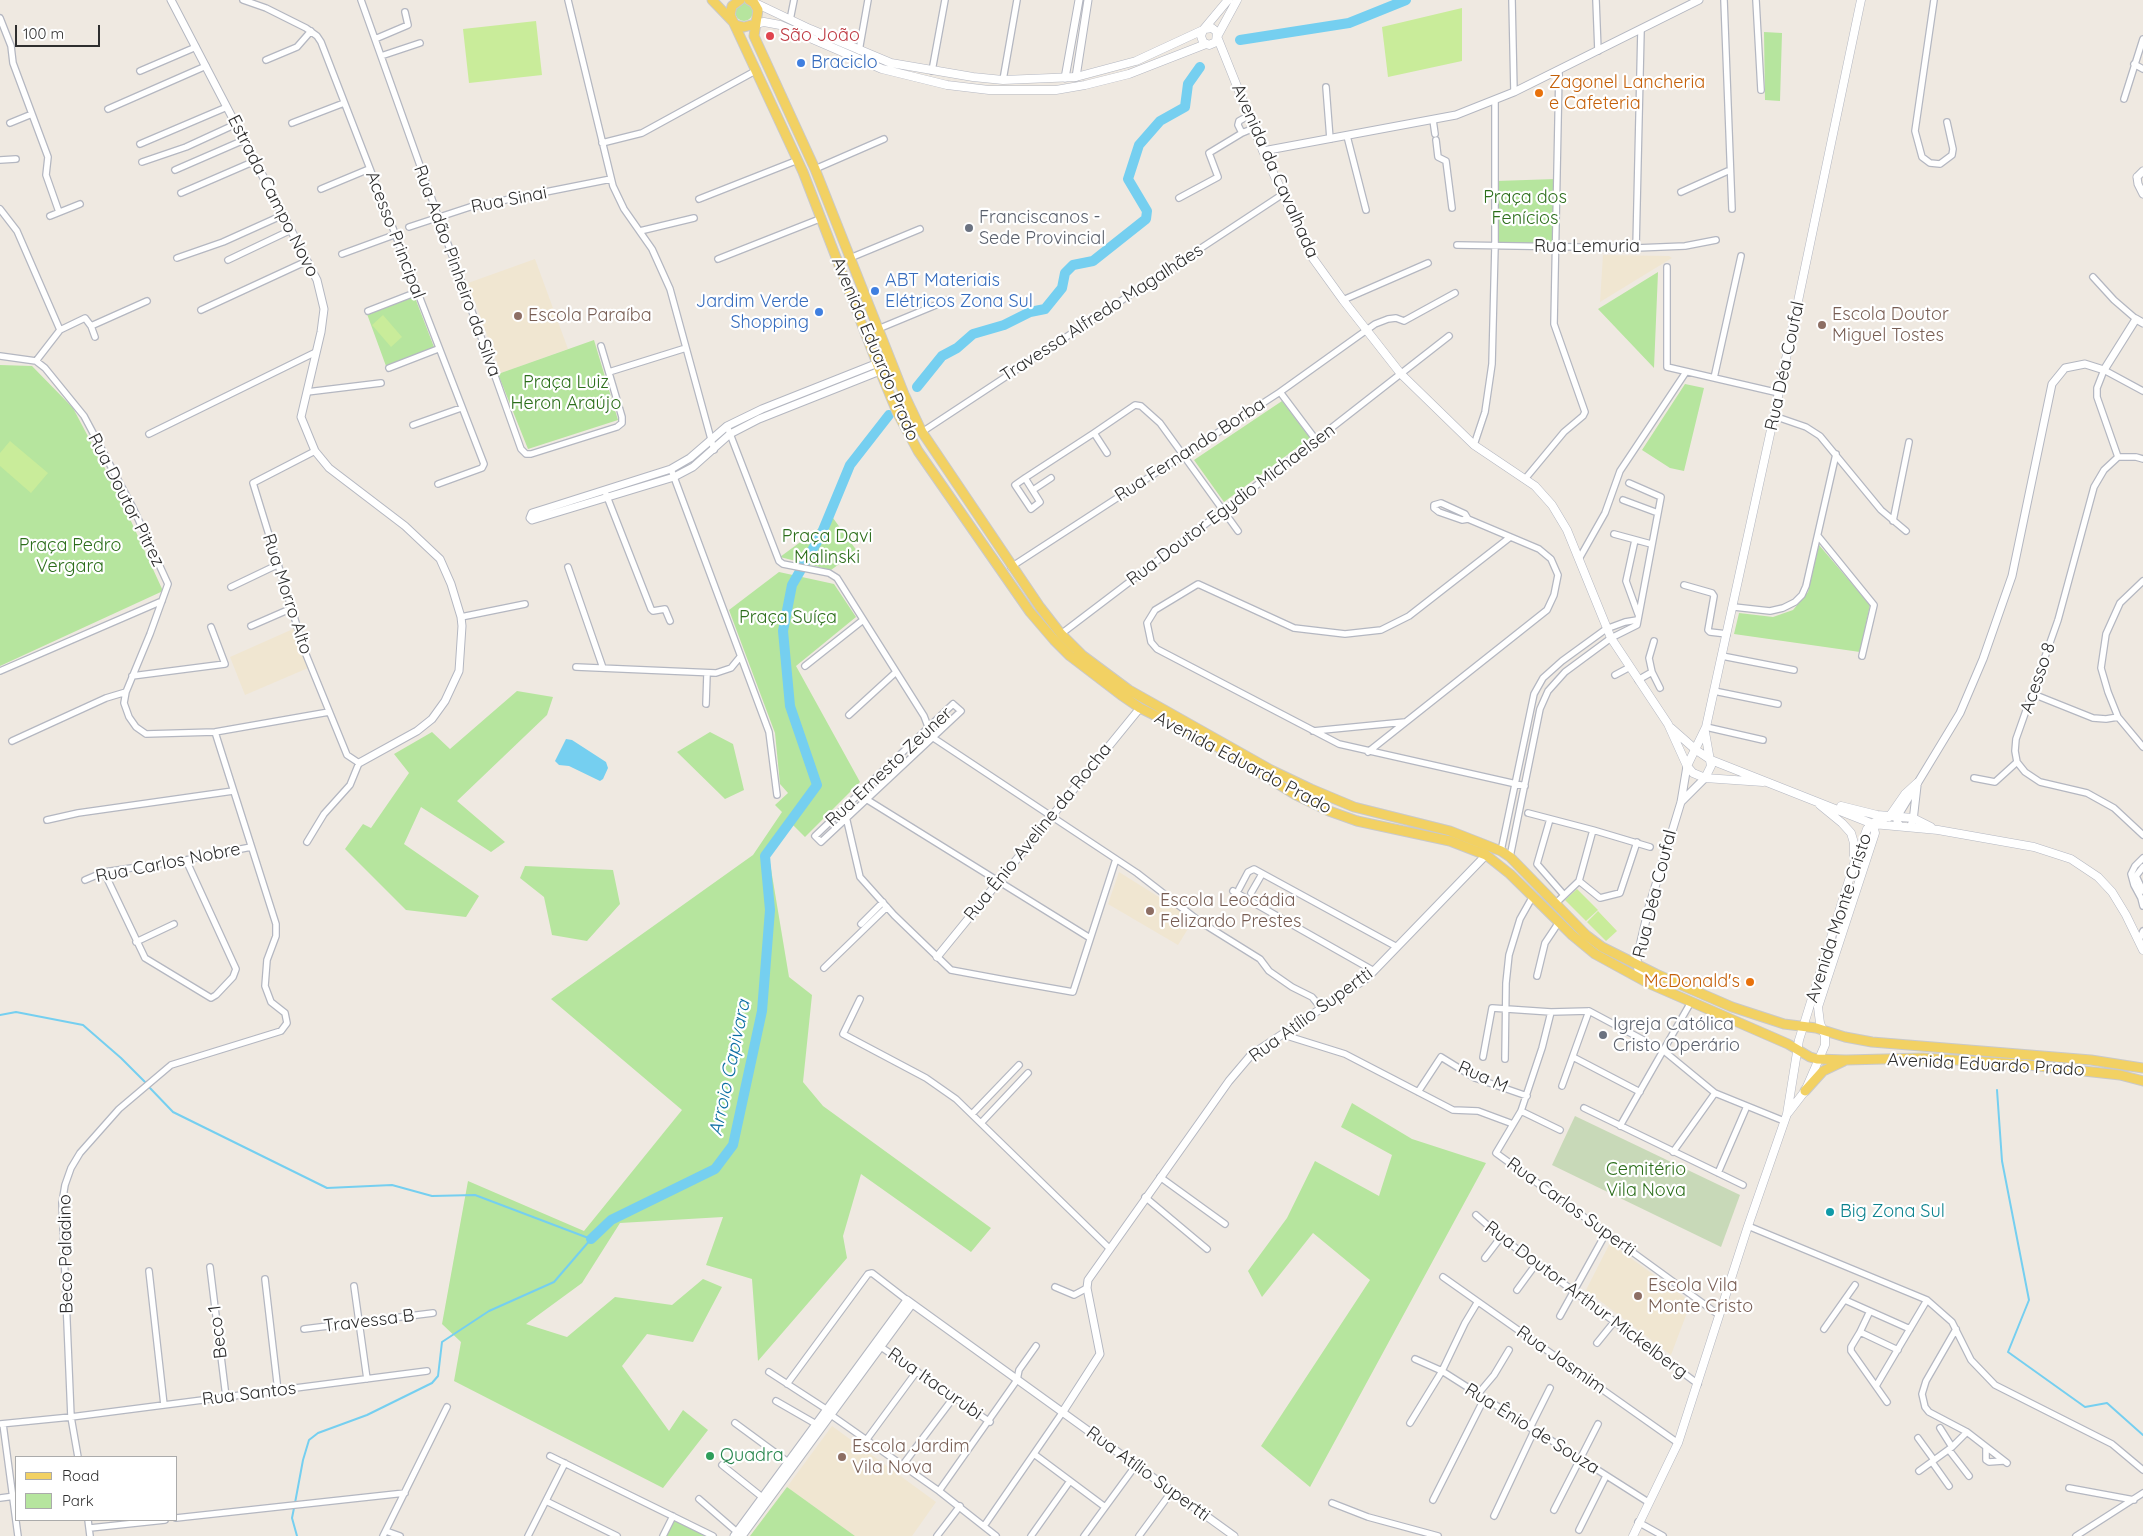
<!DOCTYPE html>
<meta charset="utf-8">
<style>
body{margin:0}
#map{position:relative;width:2143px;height:1536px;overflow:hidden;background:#efe9e1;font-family:Quicksand,sans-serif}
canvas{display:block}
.legend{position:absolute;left:15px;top:1456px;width:162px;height:65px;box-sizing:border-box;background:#fff;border:1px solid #ababab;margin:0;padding:6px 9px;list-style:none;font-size:15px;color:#2e2e2e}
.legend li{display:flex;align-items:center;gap:10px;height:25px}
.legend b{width:25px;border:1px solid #ababab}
.scale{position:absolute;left:15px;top:25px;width:85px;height:22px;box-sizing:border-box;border:2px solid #2e2e2e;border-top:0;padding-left:6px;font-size:15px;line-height:18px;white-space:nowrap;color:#2e2e2e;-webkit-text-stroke:4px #fff;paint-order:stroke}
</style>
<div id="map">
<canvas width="2143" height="1536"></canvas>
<ul class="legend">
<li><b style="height:6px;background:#f2d163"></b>Road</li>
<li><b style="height:14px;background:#b6e59e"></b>Park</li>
</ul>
<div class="scale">100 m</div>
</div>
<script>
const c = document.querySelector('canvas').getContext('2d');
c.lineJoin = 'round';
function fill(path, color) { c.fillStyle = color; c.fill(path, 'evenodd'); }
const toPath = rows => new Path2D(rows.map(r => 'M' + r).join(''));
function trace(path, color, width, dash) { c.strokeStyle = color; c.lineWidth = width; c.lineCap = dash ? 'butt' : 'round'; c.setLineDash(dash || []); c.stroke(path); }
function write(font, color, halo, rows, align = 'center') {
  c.font = font + ' Quicksand,sans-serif'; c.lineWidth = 4.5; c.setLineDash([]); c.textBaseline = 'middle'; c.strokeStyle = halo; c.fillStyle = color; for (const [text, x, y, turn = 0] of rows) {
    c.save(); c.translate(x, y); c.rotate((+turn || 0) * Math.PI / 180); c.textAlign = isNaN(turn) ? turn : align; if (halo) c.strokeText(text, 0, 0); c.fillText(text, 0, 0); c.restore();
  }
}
fill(toPath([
 [1603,255,1669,256,1672,258,1600,302],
 [535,259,568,349,501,373,468,283],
 [293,629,308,668,245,695,230,657],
 [1119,872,1194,919,1178,945,1108,904],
 [1610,1243,1691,1302,1671,1355,1586,1290],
 [832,1426,936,1502,912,1536,855,1536,787,1487]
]), '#f0e6d1');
fill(toPath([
 '735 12a9 9 0 1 1 18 0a9 9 0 1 1-18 0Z',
 [1764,32,1782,33,1780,101,1765,100],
 [1556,179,1554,245,1496,244,1496,181],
 [1658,272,1654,368,1598,309],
 [414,295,434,347,386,366,367,314],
 [594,340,618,420,528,449,498,374],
 [0,365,32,366,73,408,120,497,163,591,0,666],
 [1685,384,1704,388,1684,471,1670,468,1642,450],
 [1282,401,1310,438,1224,502,1194,460],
 [833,518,857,551,831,570,780,557],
 [1819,545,1870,605,1860,652,1734,634,1739,613,1773,617,1793,610,1808,592],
 [779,572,834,584,856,617,796,666,860,782,805,837,792,824,769,857,789,977,812,995,803,1082,823,1106,991,1228,971,1252,861,1174,843,1236,847,1258,758,1361,752,1279,706,1265,723,1217,620,1223,582,1283,526,1324,567,1337,615,1297,672,1305,703,1279,722,1287,693,1342,647,1334,622,1366,669,1431,683,1410,708,1430,663,1488,454,1381,461,1342,442,1324,468,1181,584,1231,682,1110,551,999,753,855,782,812,775,805,788,793,780,784,775,733,729,610],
 [517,691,553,697,547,715,457,801,505,842,491,852,421,807,404,844,479,896,466,917,406,910,345,849,363,824,371,828,409,773,394,754,432,732,450,749],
 [710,732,733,744,744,790,725,799,677,752],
 [525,866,613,870,620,904,587,941,552,935,544,897,520,878],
 [1352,1103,1412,1139,1486,1163,1310,1487,1261,1446,1370,1280,1313,1233,1262,1297,1248,1271,1287,1218,1315,1161,1379,1196,1392,1155,1341,1127],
 [787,1487,855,1536,750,1536],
 [674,1520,706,1536,665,1536]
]), '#b6e59e');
fill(toPath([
 [1575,1116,1740,1195,1721,1247,1552,1165]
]), '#c8d9b8');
fill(toPath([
 [1462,8,1462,61,1388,77,1382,27],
 [536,21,542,75,469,83,463,29],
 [383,315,402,337,391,347,372,325],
 [10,441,48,473,31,493,0,466,0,453],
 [1577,889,1598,910,1586,921,1565,900],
 [1598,911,1617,931,1606,941,1587,922]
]), '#c9ec9a');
fill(toPath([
 [566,739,572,740,606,762,608,768,603,779,600,781,569,766,559,765,555,761]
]), '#75cff0');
trace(toPath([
 [0,1015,16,1012,83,1025,121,1058,146,1083],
 [149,1087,173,1112,327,1188,392,1185,432,1196,475,1195,591,1239,554,1282,489,1311,442,1342,438,1376,432,1383,367,1415,318,1433,309,1440,303,1460,295,1503],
 [1997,1090,2002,1161,2029,1300,2008,1352,2085,1407,2107,1403,2143,1435],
 [294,1508,292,1518,297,1536]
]), '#75cff0', 2);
trace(toPath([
 [1240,40,1349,23,1406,0],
 [917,387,942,356,957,348,973,334,1004,325,1030,312,1045,309,1062,288,1065,273,1073,265,1093,261,1146,219,1147,211,1128,179,1139,145,1160,121,1185,107,1188,84,1200,67],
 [591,1239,611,1220,715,1169,733,1145,762,1011,770,910,765,856,817,785,790,706,783,631,792,585,821,535,850,465,889,415]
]), '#75cff0', 10);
const minor = toPath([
 [243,0,266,8,306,28,317,36,321,42,484,464,482,468,438,484],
 [361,0,521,449,526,454,531,454,617,427,622,423,622,417,601,346],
 [568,0,613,186,624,209,652,249,670,289,714,450],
 [1512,0,1514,92],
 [1596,0,1598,51],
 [1724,0,1732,209],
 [1756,0,1761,90],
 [1934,0,1915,131,1922,157,1930,163,1940,164,1952,155,1953,149,1947,122],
 [0,18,11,46,13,63,48,157,46,175,59,212],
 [790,20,794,0],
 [375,39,408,25,405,12],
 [859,51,868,0],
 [381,56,420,43],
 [266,60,297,47,311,31],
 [2134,64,2143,69],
 [140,71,196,47],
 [932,71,945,0],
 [1003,80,1017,0],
 [1326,87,1330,139],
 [2124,99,2143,39],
 [108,109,206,66],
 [1248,116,1239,121,1238,125,1242,133,1254,128],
 [1433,120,1435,134],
 [10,123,32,114],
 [292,123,344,103],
 [1347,136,1366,210],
 [1436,140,1438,157,1446,161,1452,208],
 [602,143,642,133,757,70],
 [140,144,227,107],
 [0,160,16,159],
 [142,162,186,147,236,124],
 [815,169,884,139],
 [175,170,244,140],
 [321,189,369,169],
 [1681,192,1730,170],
 [181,193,255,161],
 [1179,198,1218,177,1209,153,1242,133],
 [699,199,798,160],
 [0,209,17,231,60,330,36,361],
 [50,216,80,204],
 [409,227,470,207,611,179],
 [640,231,694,218],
 [1457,245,1636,248,1685,246,1716,240],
 [1636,248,1641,30],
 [342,254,394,235],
 [177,258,223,242,283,215],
 [850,258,920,229],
 [718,259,822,218],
 [228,260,291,230],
 [1667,267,1667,367,1779,393],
 [2093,277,2114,300,2136,319],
 [1343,300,1428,263],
 [201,310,307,261],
 [368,311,417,292],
 [91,326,95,337],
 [878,329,948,300],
 [60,330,85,318,91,326,147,301],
 [0,356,36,361,45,368,84,416,134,510,168,584,150,634,126,692,124,703,129,717,136,727,146,734,215,732,329,712],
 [389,368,438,349],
 [609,372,686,348],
 [1714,378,1741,256],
 [307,392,381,383],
 [1280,392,1316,440],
 [1774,416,1806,427,1820,436,1881,510,1906,531],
 [413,425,461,408],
 [727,426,779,561,783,564,829,573,837,578,924,716,932,737,1137,873,1199,921,1260,959,1269,971,1292,987,1312,997,1321,1008],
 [922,432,1283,194],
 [1094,433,1107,453],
 [149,434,316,352],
 [1474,445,1485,412,1492,364,1495,246,1495,102],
 [2118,457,2104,470,2094,487,2058,620,2016,739,2015,751,2017,762,2025,772,2040,782,2087,793,2114,808,2143,835],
 [2118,457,2097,397,2097,388,2104,370,2143,391],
 [2118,457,2136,457,2143,459],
 [671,469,769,732,777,795],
 [1025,478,1040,502,1031,509,1015,485,1025,478,1094,433,1135,405,1141,406,1160,423,1238,531],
 [1525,479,1564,432,1583,416,1585,412,1554,324,1559,71],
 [1033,490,1051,478],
 [606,494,651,609,653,611,665,609,670,621],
 [1623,500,1658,513],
 [1893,521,1909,442],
 [1614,534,1651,544],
 [1818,536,1874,605,1862,656],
 [1509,538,1409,616,1381,630,1345,634,1294,628,1198,584,1155,610,1147,623,1151,642,1157,649,1339,744,1525,786],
 [1635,540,1626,581,1638,614],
 [1579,559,1605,513,1620,471,1686,372],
 [568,567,603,668],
 [1011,567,1280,392,1375,324,1388,319,1396,318,1404,321,1455,293],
 [2143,581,2120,603,2106,634,2101,668,2108,692,2118,717,2143,747],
 [1684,585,1712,593,1714,596,1708,630,1710,632,1727,634],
 [231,587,277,565],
 [1734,607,1770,611,1783,608,1795,602,1802,595,1806,586,1836,454],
 [461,617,525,604],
 [251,626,290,609],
 [1061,634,1316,440,1449,336],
 [1654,641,1649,658,1652,672,1660,688],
 [1722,656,1794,670],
 [805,666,863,620],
 [576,667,716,673,731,668,740,657],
 [0,671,162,601],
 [1615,675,1630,667],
 [132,676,225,664,211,627],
 [1638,680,1652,672],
 [1714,691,1778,704],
 [2033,694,2093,718,2106,719,2118,717],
 [706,704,707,674],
 [953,704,961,711,821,842,815,836,953,704],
 [849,715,896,672],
 [1706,727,1763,740],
 [1313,731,1405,722],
 [12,741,106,698,126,692],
 [1368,752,1547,610,1554,595,1558,575,1551,559,1539,549,1468,519,1465,514,1441,503,1434,505,1434,508,1439,512,1462,520,1468,519],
 [1974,778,1995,782,2017,762],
 [866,799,1090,938],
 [844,808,860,877,894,915,951,970,1005,980,1073,992,1116,859],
 [1528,813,1593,830],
 [1550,819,1537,864,1564,895],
 [47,820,78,813,233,791],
 [307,842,324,814,350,785,359,763,347,755,305,652,253,483,315,451],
 [1501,851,1534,694,1543,678,1562,661,1606,629,1625,622,1637,620],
 [1510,857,1540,709,1548,691,1565,672,1611,638,1637,625,1661,497,1629,483],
 [2143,858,2135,866,2131,874,2134,885,2141,898,2143,906],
 [2143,867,2136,876,2143,891],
 [104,872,145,958,211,998,216,995,233,977,236,969,186,860],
 [85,880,104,872,186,860,251,847],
 [1579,881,1600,898,1620,893,1637,842],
 [1239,889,1248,872,1254,869,1397,947],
 [1233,891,1374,971],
 [1251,893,1262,874],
 [1555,904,1579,881,1593,830,1650,847],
 [861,924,883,902],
 [2139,940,2143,931],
 [136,942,174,924],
 [824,968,887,907],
 [1537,976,1545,943,1559,922],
 [860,999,843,1034,926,1078,956,1099,1109,1248],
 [1551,1012,1542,1048,1521,1111,1496,1153,1719,1315],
 [1284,1035,1345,1054,1453,1110,1478,1111,1513,1124],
 [1483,1057,1492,1008,1551,1012,1589,1011,1664,1051,1715,1093,1784,1121],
 [1573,1057,1640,1092],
 [1505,1059,1506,983,1509,955,1520,919,1533,896],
 [1562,1086,1589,1011],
 [1418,1092,1441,1057,1475,1078,1527,1096],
 [1584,1108,1743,1185],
 [1521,1111,1560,1130],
 [972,1114,1019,1065],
 [981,1123,1028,1073],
 [1620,1126,1691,1002],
 [1673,1152,1715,1093],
 [1718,1173,1747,1106],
 [1160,1177,1225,1224],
 [1145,1197,1207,1249],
 [1476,1215,1501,1237,1698,1384],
 [1748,1226,1927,1300,1952,1322,1971,1360,1995,1385,2112,1444,2143,1470],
 [1485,1258,1501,1237],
 [210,1267,226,1397],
 [149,1271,164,1405],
 [1443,1277,1678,1443],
 [265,1279,278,1391],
 [354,1286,367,1379],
 [1055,1287,1074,1295,1087,1288],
 [1517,1290,1536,1264],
 [1845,1300,1910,1329],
 [1870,1311,1860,1332,1898,1350],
 [1560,1316,1606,1233],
 [304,1329,433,1313],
 [1824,1329,1855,1285],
 [1956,1329,1926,1381,1922,1394,1925,1407,1929,1412,1967,1432,2007,1463],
 [1860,1332,1851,1347,1851,1351,1887,1402],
 [1597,1343,1614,1322],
 [881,1347,990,1422],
 [1415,1359,1442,1371,1648,1502],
 [769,1372,826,1409],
 [787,1384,868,1274,872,1273,907,1300],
 [1876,1386,1927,1300],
 [1478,1394,1494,1375,1509,1350],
 [776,1401,816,1424],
 [831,1415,939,1491,996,1536],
 [735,1423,788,1462],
 [1410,1423,1442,1371,1465,1323,1477,1303],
 [0,1424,71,1417,427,1371],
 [3,1424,18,1536],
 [1530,1428,1550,1388],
 [1940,1428,1952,1447],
 [1918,1438,1934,1460],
 [867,1439,917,1371],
 [1986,1447,1986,1460,1989,1462,2003,1461],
 [1949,1450,1969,1476],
 [1034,1454,1105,1507],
 [550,1456,713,1536],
 [78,1457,71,1417,62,1203,65,1185,71,1168,80,1153,119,1109,171,1065,281,1031,287,1023,285,1013,271,1002,265,986,267,960,276,936,276,924,215,732],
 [1932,1462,1949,1486],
 [722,1465,762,1497],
 [902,1466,954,1397],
 [1919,1471,1952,1447,1967,1432],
 [2069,1488,2134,1500],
 [939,1491,1017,1380,1019,1370,1036,1346],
 [0,1498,15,1496],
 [699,1499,737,1532],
 [1433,1500,1484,1399],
 [546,1501,617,1536],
 [1332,1503,1368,1517,1438,1536],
 [1554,1510,1598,1424],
 [1494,1516,1534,1431],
 [176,1518,405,1493],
 [88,1520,90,1536],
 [1638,1522,1663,1536],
 [984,1526,1062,1413],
 [90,1528,165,1520],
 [1579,1530,1606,1476],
 [386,1531,400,1536],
 [383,1536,447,1407],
 [528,1536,565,1463],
 [663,1536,673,1516],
 [937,1536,960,1506],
 [1031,1536,1070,1481],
 [1084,1536,1136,1465],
 [1139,1536,1172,1491],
 [2076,1536,2143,1493]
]);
const tertiary = toPath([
 [171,0,317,280,324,309,321,332,301,417,315,451,329,468,405,526,440,559,451,584,461,617,462,626,459,671,445,701,432,719,417,731,359,763],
 [1076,77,1088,0],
 [1065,78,1079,0],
 [1263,151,1456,115,1514,92,1699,0],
 [2137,177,2138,184,2143,194],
 [2137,177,2143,171],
 [878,363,762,409,727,426,690,458,671,469,548,508,532,513,530,518,532,520,674,477,693,467,730,434,759,419,880,371],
 [1681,802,1705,778],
 [1900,826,1897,821,1900,812,1960,713,1983,659,2012,576,2052,384,2065,368,2085,364,2104,370,2136,319,2143,323],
 [1910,827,1913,821,1917,786],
 [937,957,1140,708],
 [1646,981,1638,970,1637,958,1649,907,1681,802,1687,766],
 [1062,1413,1100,1354,1087,1288,1088,1280,1229,1081,1251,1055,1367,978,1486,855],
 [734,1536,907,1300,1234,1536],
 [742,1536,912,1304]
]);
const secondary = toPath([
 [753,2,810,29,891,63,973,77,1003,80,1076,77,1136,61,1203,30,1228,0],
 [755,24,764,22,780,25,882,69,947,85,989,90,1056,90,1085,85,1129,74,1206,44],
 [1203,30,1201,36,1203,42,1209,45,1216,42,1217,32,1212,28,1205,29],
 [1218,35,1237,0],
 [1218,39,1263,151,1312,257,1343,300,1401,374,1474,445,1535,486,1552,505,1567,530,1611,638,1668,724,1687,766,1693,773,1705,778,1763,782],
 [1671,728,1696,750,1711,760,1873,824,1938,830,2034,847,2071,859,2098,877,2112,892,2126,915,2143,950],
 [1705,732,1711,766,1705,778],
 [1687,766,1706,727,1774,416,1861,0],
 [1820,805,1842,823,1851,833,1854,843,1854,857],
 [1841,806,1877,815,1913,818,1931,827],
 [1889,817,1905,794,1917,783],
 [1788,1113,1805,1091,1825,1045,1825,1036,1820,1023,1818,1007,1875,833,1873,824],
 [1633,1536,1678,1443,1748,1226,1787,1114,1799,1040,1854,864,1867,829,1876,821,1887,817]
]);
const primary = toPath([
 [712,0,736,25,744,27,755,24],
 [740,0,732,6,730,15,803,172,880,371,897,412,918,451,1030,612,1054,640,1070,656,1121,695,1140,708,1213,744,1296,795,1329,811,1357,821,1450,841,1486,855,1510,874,1572,935,1595,954,1648,983,1788,1044,1810,1057,1817,1059,1846,1060,1923,1058,2020,1064,2120,1075,2143,1081],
 [749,0,754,3,758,10,754,36,815,169,904,394,922,432,1040,607,1061,634,1082,655,1129,690,1271,770,1311,789,1354,807,1450,831,1501,851,1510,857,1586,935,1602,947,1656,974,1732,1007,1784,1024,1816,1028,1845,1037,1872,1042,2091,1060,2143,1068],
 [1805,1091,1823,1071,1844,1061]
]);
trace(minor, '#b4b7c1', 8);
trace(tertiary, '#b4b7c1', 9);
trace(secondary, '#b4b7c1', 9);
trace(primary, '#c9c9c9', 11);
trace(minor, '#fff', 5.5);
trace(tertiary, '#fff', 7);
trace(secondary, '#fff', 8);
trace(primary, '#f2d163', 9);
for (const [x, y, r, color] of [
 [770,36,5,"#e0444e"],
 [801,63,5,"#3f7fe0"],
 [1539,93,5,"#e8710a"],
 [969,228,5,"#6b7280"],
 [875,291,5,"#3f7fe0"],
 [819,312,5,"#3f7fe0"],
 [518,316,5,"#8d6e63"],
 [1822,325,5,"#8d6e63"],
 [1150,911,5,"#8d6e63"],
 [1750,982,5,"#e8710a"],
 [1603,1035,5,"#6b7280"],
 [1830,1212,5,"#0f9aa8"],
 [1638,1296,5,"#8d6e63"],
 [710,1456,5,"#2e9e5b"],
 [842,1457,5,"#8d6e63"]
]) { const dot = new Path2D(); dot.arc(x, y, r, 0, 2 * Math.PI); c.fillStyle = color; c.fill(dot); trace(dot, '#fff', 2); }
write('18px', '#be3a42', '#fff', [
 ["São João",780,36]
], 'left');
write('18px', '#366cbe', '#fff', [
 ["Braciclo",811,63],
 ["ABT Materiais",885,281],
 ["Elétricos Zona Sul",885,302],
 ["Jardim Verde",809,302,"right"],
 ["Shopping",809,323,"right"]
], 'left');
write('18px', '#c56008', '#fff', [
 ["Zagonel Lancheria",1549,83],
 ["e Cafeteria",1549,104],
 ["McDonald's",1740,982,"right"]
], 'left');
write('18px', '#2e2e2e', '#fff', [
 ["Avenida da Cavalhada",1275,171,66],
 ["Estrada Campo Novo",273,196,63],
 ["Rua Sinai",509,200,-11],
 ["Acesso Principal",395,235,69],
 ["Rua Lemuria",1587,247],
 ["Rua Adão Pinheiro da Silva",457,271,70],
 ["Travessa Alfredo Magalhães",1102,313,-33],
 ["Avenida Eduardo Prado",875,349,67],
 ["Rua Déa Coufal",1785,366,-78],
 ["Rua Fernando Borba",1190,450,-33],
 ["Rua Doutor Pitrez",126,500,63],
 ["Rua Doutor Egydio Michaelsen",1231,505,-37],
 ["Rua Morro Alto",287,594,72],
 ["Acesso 8",2038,678,-71],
 ["Avenida Eduardo Prado",1243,763,28],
 ["Rua Ernesto Zeuner",889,767,-43],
 ["Rua Ênio Aveline da Rocha",1038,832,-51],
 ["Rua Carlos Nobre",168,863,-11],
 ["Rua Déa Coufal",1655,894,-76],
 ["Avenida Monte Cristo",1839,918,-72],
 ["Rua Atílio Supertti",1311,1015,-36],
 ["Avenida Eduardo Prado",1986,1065,3],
 ["Rua M",1483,1077,24],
 ["Rua Carlos Superti",1571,1207,36],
 ["Beco Paladino",66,1254,-91],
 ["Rua Doutor Arthur Mickelberg",1586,1300,37],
 ["Travessa B",369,1321,-7],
 ["Beco 1",218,1332,-97],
 ["Rua Jasmim",1561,1360,35],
 ["Rua Itacurubi",935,1384,35],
 ["Rua Santos",249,1394,-7],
 ["Rua Ênio de Souza",1532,1429,32],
 ["Rua Atílio Supertti",1148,1474,36]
]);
write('18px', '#2c6e1b', '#fff', [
 ["Praça dos",1525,198],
 ["Fenícios",1525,219],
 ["Praça Luiz",566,383],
 ["Heron Araújo",566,404],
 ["Praça Davi",827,537],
 ["Malinski",827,558],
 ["Praça Pedro",70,546],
 ["Vergara",70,567],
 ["Praça Suíça",788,618],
 ["Cemitério",1646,1170],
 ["Vila Nova",1646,1191]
]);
write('18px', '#5b616d', '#fff', [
 ["Franciscanos -",979,218],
 ["Sede Provincial",979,239],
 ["Igreja Católica",1613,1025],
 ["Cristo Operário",1613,1046]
], 'left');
write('18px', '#785e54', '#fff', [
 ["Escola Doutor",1832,315],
 ["Miguel Tostes",1832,336],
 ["Escola Paraíba",528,316],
 ["Escola Leocádia",1160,901],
 ["Felizardo Prestes",1160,922],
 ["Escola Vila",1648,1286],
 ["Monte Cristo",1648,1307],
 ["Escola Jardim",852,1447],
 ["Vila Nova",852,1468]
], 'left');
write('18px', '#0d838f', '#fff', [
 ["Big Zona Sul",1840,1212]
], 'left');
write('18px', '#27864d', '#fff', [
 ["Quadra",720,1456]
], 'left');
write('italic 19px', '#0d6fa3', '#fff', [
 ["Arroio Capivara",730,1068,-78]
]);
</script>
